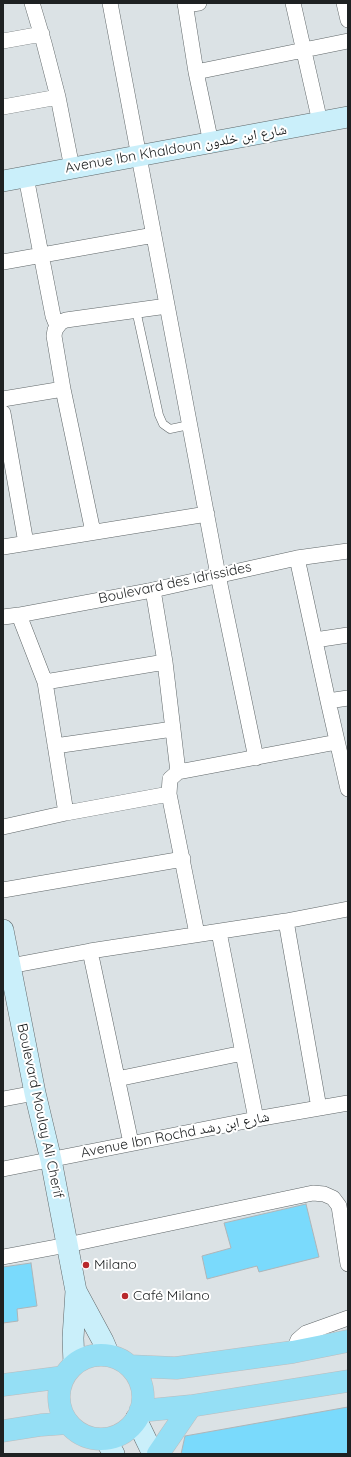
<!DOCTYPE html>
<meta charset="utf-8">
<style>
body{margin:0}
#map{position:relative;width:351px;height:1457px;overflow:hidden;background:#dbe2e5;font-family:Quicksand,sans-serif}
canvas{display:block}
.frame{position:absolute;inset:0;border:4px solid #1e2122;pointer-events:none}
</style>
<div id="map">
<canvas width="351" height="1457"></canvas>
<div class="frame"></div>
</div>
<script>
const c = document.querySelector('canvas').getContext('2d');
c.lineJoin = 'round';
function fill(path, color) { c.fillStyle = color; c.fill(path, 'evenodd'); }
const toPath = rows => new Path2D(rows.map(r => 'M' + r).join(''));
function trace(path, color, width, dash) { c.strokeStyle = color; c.lineWidth = width; c.lineCap = dash ? 'butt' : 'round'; c.setLineDash(dash || []); c.stroke(path); }
function write(font, color, halo, rows, align = 'center') {
  c.font = font + ' Quicksand,"Noto Naskh Arabic",sans-serif'; c.lineWidth = 4; c.setLineDash([]); c.textBaseline = 'middle'; c.strokeStyle = halo; c.fillStyle = color; for (const [text, x, y, turn = 0] of rows) {
    c.save(); c.translate(x, y); c.rotate((+turn || 0) * Math.PI / 180); c.textAlign = isNaN(turn) ? turn : align; if (halo) c.strokeText(text, 0, 0); c.fillText(text, 0, 0); c.restore();
  }
}
const building = toPath([
 [306,1204,319,1257,259,1272,257,1266,207,1279,202,1256,231,1248,224,1223,306,1204],
 [31,1263,37,1306,17,1309,18,1321,3,1323,3,1267,31,1263],
 [348,1407,348,1454,181,1454,185,1436,348,1407]
]);
fill(building, '#7adafc');
trace(building, '#aeb5b8', 1);
const lane = toPath([
 [136,310,159,415,163,424,170,429,189,425]
]);
const street = toPath([
 [32,3,44,43,58,97,72,168],
 [110,3,218,575,256,758],
 [185,3,196,72,211,143],
 [293,3,320,122],
 [344,3,348,20],
 [185,5,199,3],
 [3,41,42,34],
 [196,72,348,41],
 [3,107,58,97],
 [26,177,53,316,57,326],
 [3,262,154,235],
 [63,389,93,532],
 [3,399,63,389,54,336,55,330,61,322,66,320,167,306],
 [3,413,26,543],
 [3,547,207,514],
 [297,558,328,701,348,789],
 [153,590,165,662,178,772],
 [19,615,45,682,66,813],
 [3,617,19,615,153,590,297,558,348,551],
 [315,640,348,635],
 [45,682,165,662],
 [328,701,348,698],
 [55,746,173,729],
 [3,827,66,813,169,794],
 [3,890,183,859],
 [286,921,319,1108],
 [219,932,256,1119],
 [197,934,169,794,170,779,178,772,337,742],
 [90,951,131,1143],
 [10,966,90,951,286,921,348,909],
 [117,1079,243,1053],
 [3,1099,35,1093],
 [3,1169,256,1119,348,1103],
 [3,1257,67,1245,313,1193,324,1194,333,1198,339,1206,348,1264],
 [293,1352,298,1340,306,1333,348,1318]
]);
const secondary = toPath([
 [3,181,348,117],
 [3,930,35,1093,51,1160,76,1291,73,1338,74,1364],
 [76,1291,103,1341,109,1355],
 [136,1419,153,1454],
 [105,1439,114,1454]
]);
const primary = toPath([
 '59 1397a42 42 0 1 1 84 0a42 42 0 1 1-84 0Z',
 [130,1366,176,1368,293,1352,348,1341],
 [3,1385,64,1377],
 [140,1411,191,1406,348,1381],
 [3,1431,41,1425,68,1423],
 [158,1454,191,1406]
]);
trace(lane, '#606769', 9);
trace(street, '#606769', 16);
trace(secondary, '#606769', 22);
trace(primary, '#bcbcbd', 23);
trace(lane, '#fff', 8);
trace(street, '#fff', 15);
trace(secondary, '#caeffa', 21);
trace(primary, '#95dff5', 22);
for (const [x, y, r, color] of [
 [86,1265,4,"#b8282c"],
 [125,1296,4,"#b8282c"]
]) { const dot = new Path2D(); dot.arc(x, y, r, 0, 2 * Math.PI); c.fillStyle = color; c.fill(dot); trace(dot, '#fff', 1.5); }
write('14px', '#1e2122', '#fff', [
 ["Avenue Ibn Khaldoun شارع ابن خلدون",176,149,-10],
 ["Boulevard des Idrissides",175,583,-12],
 ["Boulevard Moulay Ali Cherif",40,1111,78],
 ["Avenue Ibn Rochd شارع ابن رشد",175,1135,-11]
]);
write('14px', '#1e2122', '#fff', [
 ["Milano",94,1265],
 ["Café Milano",133,1296]
], 'left');
</script>
